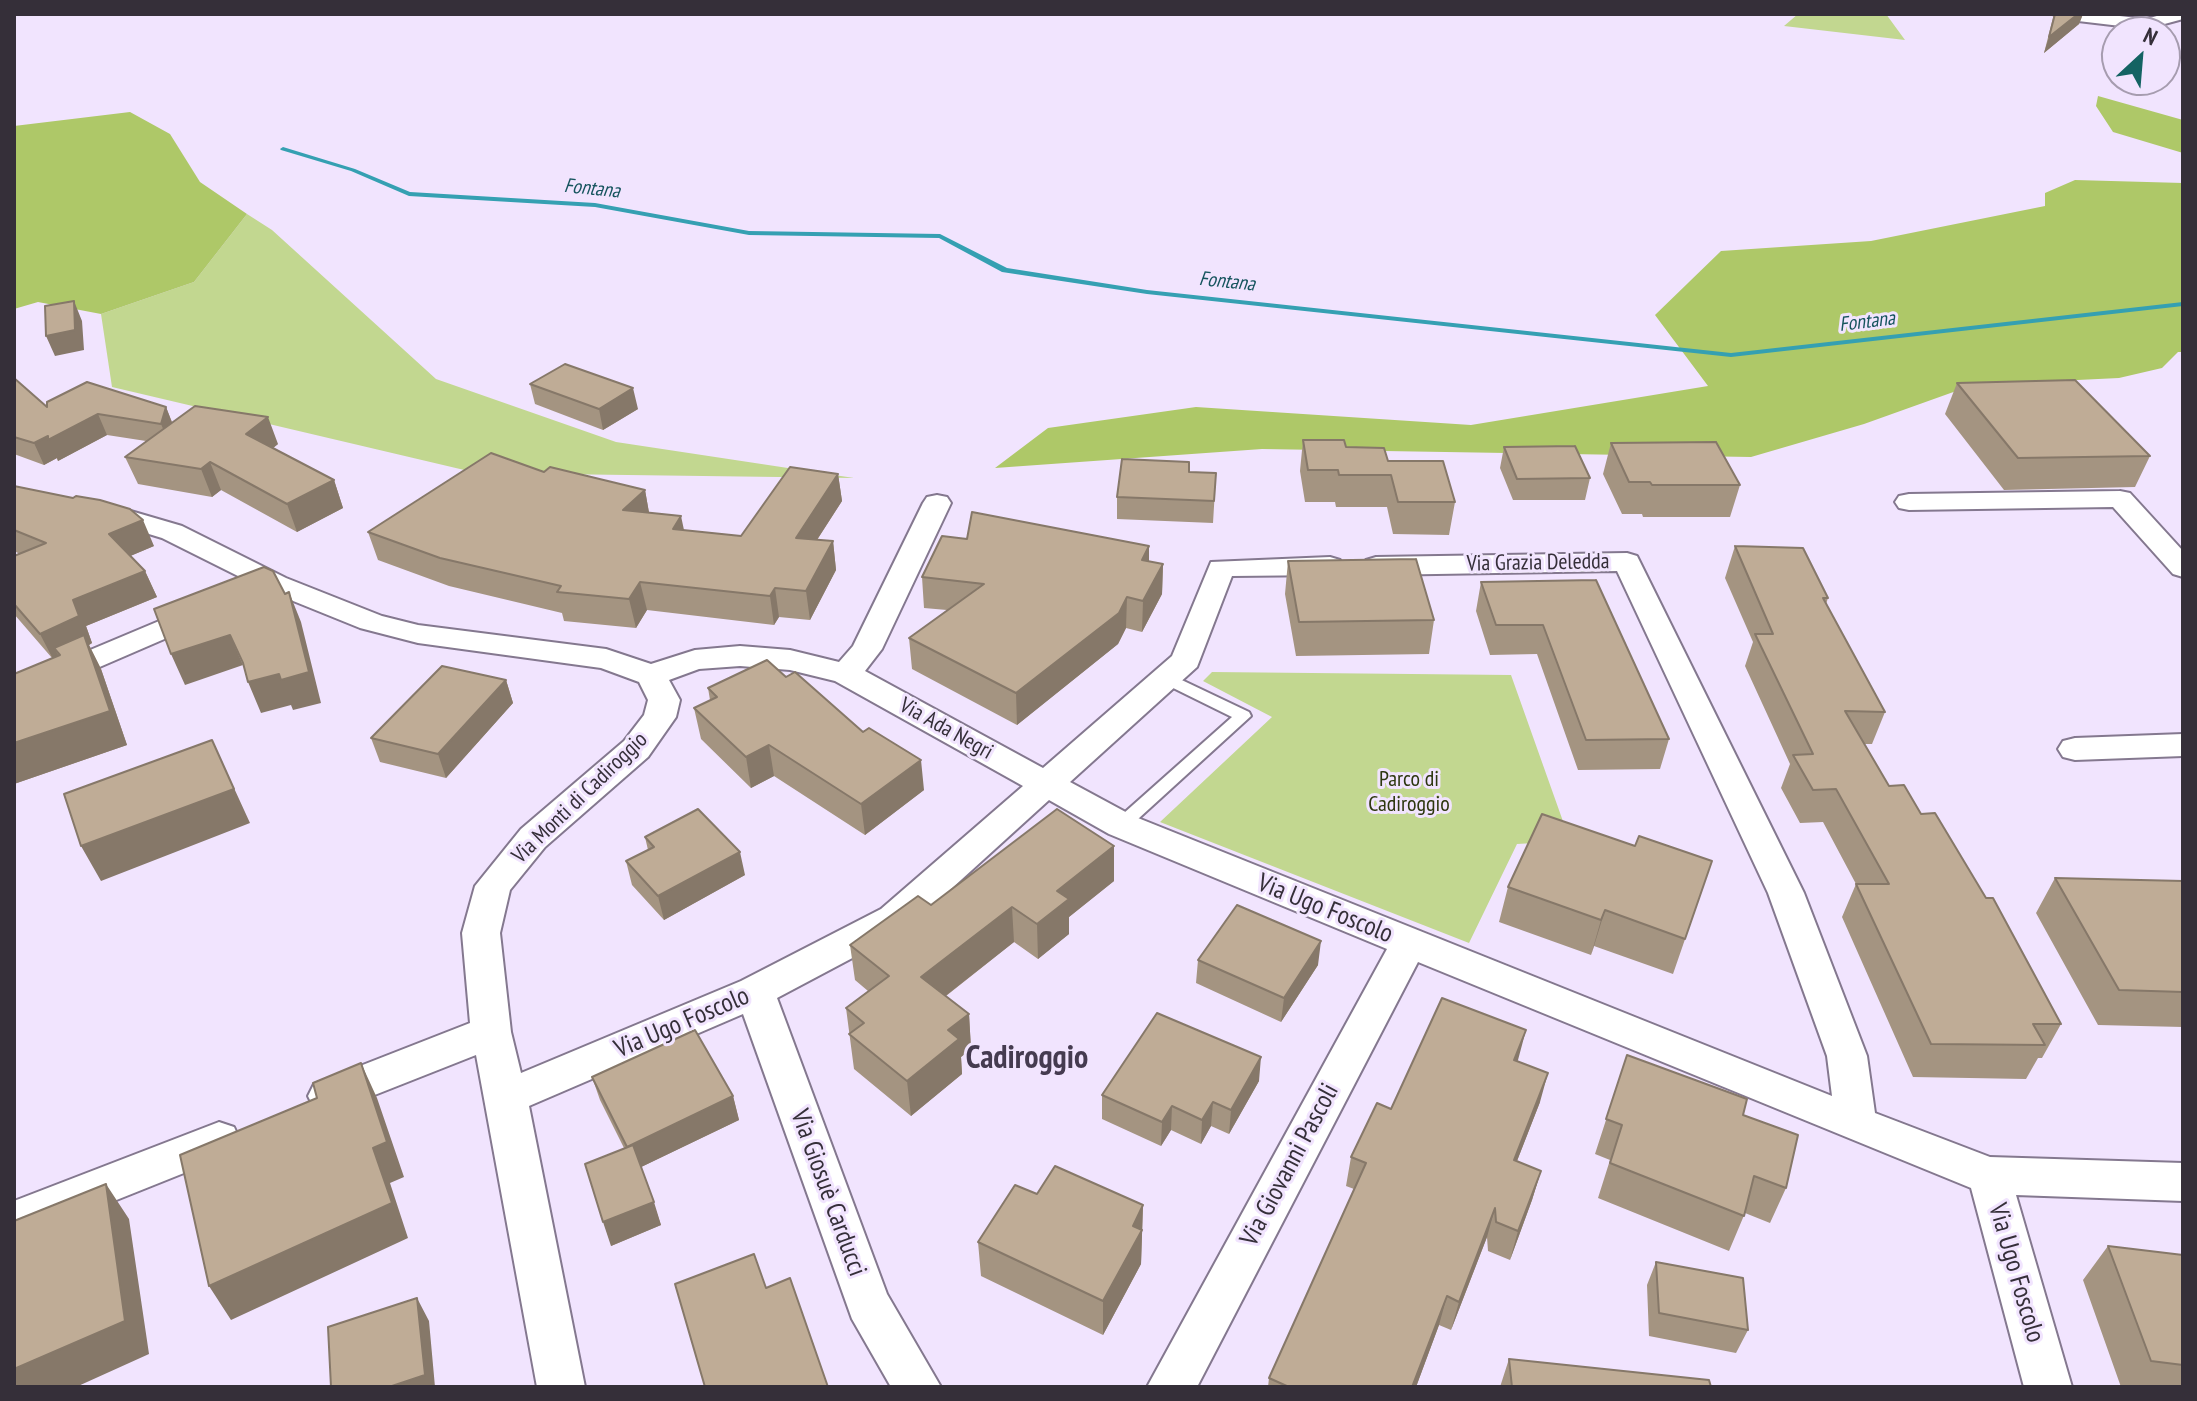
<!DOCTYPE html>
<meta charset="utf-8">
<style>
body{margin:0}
#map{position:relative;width:2197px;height:1401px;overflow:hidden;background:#f1e4fe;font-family:"PT Sans Narrow",sans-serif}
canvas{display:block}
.frame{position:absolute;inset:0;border:16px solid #352f39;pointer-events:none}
.north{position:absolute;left:2101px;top:16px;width:80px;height:80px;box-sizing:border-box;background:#f1e4fe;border:2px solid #a69caf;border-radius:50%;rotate:26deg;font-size:22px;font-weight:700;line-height:32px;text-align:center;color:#352f39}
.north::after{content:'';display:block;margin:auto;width:28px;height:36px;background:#146363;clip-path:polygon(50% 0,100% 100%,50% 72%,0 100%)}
</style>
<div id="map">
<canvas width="2197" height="1401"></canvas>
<div class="frame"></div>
<div class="north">N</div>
</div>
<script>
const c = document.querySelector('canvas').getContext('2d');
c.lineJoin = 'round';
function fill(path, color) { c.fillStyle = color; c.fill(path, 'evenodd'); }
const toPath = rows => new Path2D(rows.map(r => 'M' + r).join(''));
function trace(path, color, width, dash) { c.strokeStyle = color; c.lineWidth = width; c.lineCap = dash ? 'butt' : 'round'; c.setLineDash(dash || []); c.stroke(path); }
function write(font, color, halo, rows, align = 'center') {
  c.font = font + ' "PT Sans Narrow",sans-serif'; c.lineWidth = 6; c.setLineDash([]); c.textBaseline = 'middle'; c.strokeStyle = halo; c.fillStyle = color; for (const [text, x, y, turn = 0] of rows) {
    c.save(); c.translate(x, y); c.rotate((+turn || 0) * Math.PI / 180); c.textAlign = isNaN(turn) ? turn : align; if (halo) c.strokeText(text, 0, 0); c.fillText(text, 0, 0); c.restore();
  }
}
fill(toPath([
 [1798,14,1886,14,1905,40,1784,26],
 [247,214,272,230,436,379,616,442,854,478,477,473,112,387,101,314,194,282],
 [1212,672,1511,675,1570,841,1517,844,1469,943,1160,822,1272,717,1203,681]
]), '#c2d790');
fill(toPath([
 [2098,96,2183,120,2183,153,2113,132,2096,106],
 [130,112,170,134,200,182,247,214,194,282,101,314,38,302,14,309,14,126],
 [2075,180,2183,183,2183,352,2178,352,2162,368,2119,378,1973,385,1864,424,1751,457,1262,449,995,468,1048,428,1196,407,1471,425,1708,386,1655,315,1721,251,1871,241,2045,206,2045,193]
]), '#aec868');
fill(toPath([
 [283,147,355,169,410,192,595,203,749,231,940,234,1007,268,1147,290,1731,353,2183,302,2183,306,1731,357,1147,294,1002,272,939,238,749,235,595,207,409,196,351,171,281,150,280,149,283,147]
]), '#35a0b2');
const lane = toPath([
 [1167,673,1249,712,1251,716,1127,829,1115,829,1112,825,1115,821,1232,717,1161,682,1159,678,1161,674,1167,673]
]);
const street = toPath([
 [2053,14,2102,14,2146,19,2164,14,2183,14,2183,19,2146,29,2061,19,2053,14],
 [14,490,117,507,182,526,286,578,382,616,418,625,606,649,651,664,695,650,740,646,790,650,839,662,853,646,923,503,927,497,937,495,947,497,951,503,882,649,865,671,1043,768,1172,656,1211,562,1330,557,1340,560,1344,566,1340,572,1330,575,1232,576,1197,667,1070,782,1133,816,1832,1096,1827,1056,1768,893,1617,571,1376,575,1366,572,1362,566,1366,560,1376,557,1627,553,1637,556,1804,893,1867,1056,1875,1113,1990,1157,2183,1163,2183,1201,2016,1195,2072,1387,2024,1387,1971,1188,1418,962,1197,1387,1147,1387,1387,949,1109,834,1049,800,907,929,777,998,887,1294,941,1387,891,1387,852,1319,743,1014,529,1106,585,1387,537,1387,476,1055,329,1113,314,1108,308,1096,314,1084,470,1023,462,933,475,886,521,829,624,741,644,715,648,700,639,682,601,668,418,643,360,628,266,590,162,538,113,523,14,506,14,490],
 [740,666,790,670,835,681,1023,786,881,909,741,981,521,1073,511,1032,500,933,510,890,545,847,648,757,676,717,680,700,669,680,699,669,740,666],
 [2120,491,2130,493,2183,551,2183,577,2173,574,2113,507,1909,510,1899,508,1895,502,1899,496,1909,494,2120,491],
 [202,603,213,606,217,612,213,618,14,704,14,682,202,603],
 [2183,734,2183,756,2075,760,2063,757,2058,749,2063,741,2075,738,2183,734],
 [219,1122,234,1127,240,1140,234,1153,14,1241,14,1201,219,1122]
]);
trace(lane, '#84788f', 4);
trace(street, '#84788f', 4);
fill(lane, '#fff');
fill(street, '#fff');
fill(toPath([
 [2054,14,2083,14,2079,24,2044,53],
 [14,378,47,407,166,407,172,422,278,444,273,448,334,480,343,508,297,532,221,490,212,497,138,484,125,457,146,441,107,435,58,461,57,458,44,465,14,454],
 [1957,383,2150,456,2135,487,2004,490,1945,414],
 [530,384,638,409,603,430,535,404],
 [1303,440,1346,447,1388,461,1455,502,1449,535,1393,534,1387,507,1336,507,1335,502,1305,502,1300,471],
 [1611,443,1740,485,1730,517,1643,517,1642,514,1622,514,1603,474],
 [1504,447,1590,478,1585,500,1513,500,1500,468],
 [544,472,645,490,649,513,684,530,741,536,838,474,842,501,817,540,833,541,836,570,810,620,779,617,774,625,647,610,636,628,564,621,562,613,449,586,378,560,368,532],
 [1189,472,1216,473,1213,523,1117,519,1117,497],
 [14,486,154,546,130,556,145,571,157,597,86,626,92,643,89,645,101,669,127,745,14,784,14,674,52,658,14,614,14,556,20,554,14,551],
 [967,539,1163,564,1162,594,1142,632,1126,628,1118,644,1017,725,912,669,909,638,947,610,924,608,922,577],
 [1735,546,1828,598,1826,604,1885,712,1872,744,1864,744,1889,786,1921,814,2061,1024,2042,1058,2038,1058,2026,1079,1913,1077,1842,917,1856,884,1823,822,1800,823,1781,788,1790,764,1745,666,1753,642,1725,578],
 [1288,561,1434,620,1429,654,1296,656,1285,594],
 [1596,580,1669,739,1660,769,1578,770,1537,654,1490,655,1476,611,1481,582],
 [786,677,863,732,924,790,865,835,774,776,751,788,701,739,694,708,710,700,708,688],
 [506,680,513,703,446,778,380,762,371,738],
 [645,837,745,875,664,920,632,885,626,861,648,850],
 [1114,846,1114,881,1069,917,1069,934,1038,959,1014,942,946,996,969,1014,971,1049,961,1057,962,1074,911,1116,854,1069,846,1008,868,991,855,980,850,945,931,905],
 [1712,861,1673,974,1594,946,1591,955,1499,922,1508,887],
 [2055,878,2183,881,2183,1027,2098,1025,2036,913],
 [1198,960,1318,965,1281,1022,1196,983],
 [1627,1055,1786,1188,1770,1223,1745,1213,1729,1251,1598,1198,1610,1160,1595,1154],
 [1518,1061,1540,1102,1517,1161,1541,1171,1532,1200,1510,1260,1488,1251,1487,1237,1451,1330,1439,1325,1416,1387,1268,1387,1269,1378,1354,1189,1346,1186,1351,1157,1391,1109],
 [592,1077,733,1096,739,1120,641,1167,661,1225,611,1246,624,1148,600,1100],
 [1259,1081,1229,1134,1211,1126,1201,1144,1171,1130,1161,1146,1102,1119,1102,1095],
 [1037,1194,1143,1205,1141,1264,1103,1335,981,1276,978,1242],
 [2108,1246,2183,1255,2183,1387,2121,1387,2083,1280],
 [1656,1262,1748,1330,1736,1353,1649,1336,1647,1285],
 [1509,1359,1711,1387,1500,1387]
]), '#a49481');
fill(toPath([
 [2078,14,2083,14,2079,24,2044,53,2049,37],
 [74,301,82,321,84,350,55,356,46,336],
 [633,388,638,409,603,430,599,409],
 [166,407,174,428,170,445,161,424],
 [98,414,107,435,58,461,57,458,44,465,34,443],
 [268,417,278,444,257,461,246,434],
 [210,462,221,490,212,497,201,469],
 [838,474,842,501,800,566,796,538],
 [334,480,343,508,297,532,287,504],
 [645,490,650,518,623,510],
 [681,516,687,544,673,529],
 [143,520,154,546,121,560,109,534],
 [833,541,836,570,810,620,806,591],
 [1149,546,1149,576,1142,560],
 [1163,564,1162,594,1142,632,1143,601],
 [145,571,157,597,86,626,92,643,89,645,101,669,127,745,14,784,14,743,110,711,54,648,60,658,54,661,40,634,73,600],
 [640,582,647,610,636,628,629,599],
 [775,588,779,617,774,625,770,596],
 [289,592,301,622,321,703,293,710,291,705,261,713,248,682],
 [1127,597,1126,628,1118,644,1017,725,1016,693],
 [230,635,243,665,185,685,171,654],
 [506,680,513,703,446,778,438,754],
 [212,740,250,823,101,881,81,846],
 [769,745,774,776,751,788,746,757],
 [921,760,924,790,865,835,861,804],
 [1114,846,1114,881,1069,917,1069,934,1038,959,1037,924,1057,891],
 [740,852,745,875,664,920,658,896],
 [1012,907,1014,942,925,1012,921,977],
 [1605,910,1594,946,1591,955,1601,920],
 [1321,941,1318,965,1281,1022,1284,998],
 [969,1014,971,1049,961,1057,962,1074,911,1116,907,1081,948,1030],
 [1526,1030,1518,1060,1506,1090,1514,1060],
 [1261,1057,1259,1081,1229,1134,1231,1110],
 [361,1063,377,1098,404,1177,390,1183,408,1238,231,1320,209,1286,373,1148],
 [1548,1073,1540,1102,1506,1189,1514,1160],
 [733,1096,739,1120,635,1170,627,1147],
 [1213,1102,1211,1126,1201,1144,1202,1120],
 [1172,1106,1171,1130,1161,1146,1162,1122],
 [1541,1171,1532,1200,1510,1260,1518,1231],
 [106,1184,129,1219,149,1354,76,1387,14,1387,14,1369],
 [654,1202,661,1225,611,1246,603,1222],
 [1143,1205,1141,1264,1103,1335,1103,1301,1133,1226],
 [1495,1208,1487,1237,1451,1330,1459,1302],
 [1447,1296,1439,1325,1416,1387,1412,1387],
 [417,1298,429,1321,435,1387,389,1387]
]), '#867869');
const building = toPath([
 [2055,14,2078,14,2049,37,2055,14],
 [74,301,75,330,46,336,45,306,74,301],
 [565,364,633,388,599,409,530,384,565,364],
 [14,378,47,407,47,402,87,382,166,407,161,424,98,414,48,440,48,436,34,443,14,437,14,378],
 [2075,380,2150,456,2018,458,1957,383,2075,380],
 [195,406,268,417,246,434,334,480,287,504,210,462,201,469,125,457,195,406],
 [1303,440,1344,440,1346,447,1384,448,1388,461,1443,461,1455,502,1398,502,1391,475,1339,475,1338,470,1308,470,1303,440],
 [1716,442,1740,485,1652,485,1650,482,1629,482,1611,443,1716,442],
 [1575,446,1590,478,1517,479,1504,447,1575,446],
 [491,453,544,472,550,467,645,490,623,510,681,516,673,529,741,536,790,467,838,474,796,538,833,541,806,591,775,588,770,596,640,582,629,599,557,592,561,586,440,558,368,532,491,453],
 [1122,459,1189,462,1189,472,1216,473,1214,501,1117,497,1122,459],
 [14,486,73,498,76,496,100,500,130,509,143,520,109,534,145,571,73,600,79,616,40,634,14,604,14,556,46,543,14,530,14,486],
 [972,512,1149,546,1142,560,1163,564,1143,601,1127,597,1119,613,1016,693,909,638,984,584,922,577,942,536,967,539,972,512],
 [1735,546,1803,548,1828,598,1823,598,1885,712,1845,711,1889,786,1904,785,1921,814,1935,813,1986,898,1993,898,2061,1024,2033,1024,2045,1045,1931,1044,1856,884,1889,884,1836,789,1813,790,1793,755,1813,754,1755,634,1773,634,1735,546],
 [1416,559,1434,620,1299,622,1288,561,1416,559],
 [264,567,273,571,285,594,289,592,309,672,281,680,279,674,248,682,243,663,230,635,171,654,154,609,264,567],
 [1596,580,1669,739,1586,740,1543,625,1496,625,1481,582,1596,580],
 [84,635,110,711,14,743,14,674,60,655,54,648,84,635],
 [767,660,786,677,795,672,863,732,869,728,921,760,861,804,769,745,746,757,694,708,717,697,708,688,767,660],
 [442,666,506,680,438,754,371,738,442,666],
 [212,740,234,789,81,846,64,794,212,740],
 [698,809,740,852,658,896,626,861,654,847,645,837,698,809],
 [1057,809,1114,846,1057,891,1069,899,1037,924,1012,907,921,977,969,1014,948,1030,959,1039,907,1081,849,1034,864,1023,846,1008,889,976,850,945,918,896,931,905,1057,809],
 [1542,814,1635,846,1639,836,1712,861,1685,939,1605,910,1601,920,1508,887,1542,814],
 [2055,878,2183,881,2183,992,2119,990,2055,878],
 [1237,905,1321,941,1284,998,1198,960,1237,905],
 [1442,998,1526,1030,1514,1060,1548,1073,1514,1160,1541,1171,1518,1231,1496,1222,1495,1208,1459,1302,1447,1296,1412,1387,1289,1387,1269,1378,1366,1163,1351,1157,1377,1103,1391,1109,1442,998],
 [1157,1013,1261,1057,1231,1110,1213,1102,1202,1120,1172,1106,1162,1122,1102,1095,1157,1013],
 [695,1030,733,1096,627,1147,592,1077,695,1030],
 [1627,1055,1747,1099,1743,1115,1798,1135,1786,1188,1754,1176,1744,1216,1610,1163,1622,1125,1606,1119,1627,1055],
 [361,1063,387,1142,373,1148,392,1203,209,1286,180,1155,317,1098,313,1083,361,1063],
 [633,1145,654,1202,603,1222,585,1164,633,1145],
 [1055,1166,1143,1205,1133,1226,1142,1230,1103,1301,978,1242,1015,1185,1037,1194,1055,1166],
 [106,1184,125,1321,14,1369,14,1221,106,1184],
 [2108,1246,2183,1255,2183,1365,2151,1361,2108,1246],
 [754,1254,766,1288,790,1278,828,1387,705,1387,675,1284,754,1254],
 [1656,1262,1743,1278,1748,1330,1659,1313,1656,1262],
 [417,1298,425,1375,389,1387,331,1387,328,1327,417,1298],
 [1509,1359,1709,1380,1711,1387,1512,1387,1509,1359]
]);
fill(building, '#bfac96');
trace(building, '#867869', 2);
write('italic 20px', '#16545e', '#f1e4fe', [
 ["Fontana",592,189,6],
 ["Fontana",1227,282,6],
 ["Fontana",1867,322,-7]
]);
write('22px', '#352f39', '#f1e4fe', [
 ["Via Grazia Deledda",1538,563,-1],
 ["Via Ada Negri",946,729,29],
 ["Via Monti di Cadiroggio",580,798,-44]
]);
write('22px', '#2d370f', '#f1e4fe', [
 ["Parco di",1409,780],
 ["Cadiroggio",1409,805]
]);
write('26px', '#352f39', '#f1e4fe', [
 ["Via Ugo Foscolo",1325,909,22],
 ["Via Ugo Foscolo",682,1023,-23],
 ["Via Giovanni Pascoli",1290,1165,-62],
 ["Via Giosuè Carducci",828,1193,70],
 ["Via Ugo Foscolo",2016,1273,74]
]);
write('bold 32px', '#453b50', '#f1e4fe', [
 ["Cadiroggio",1027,1059]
]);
</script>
